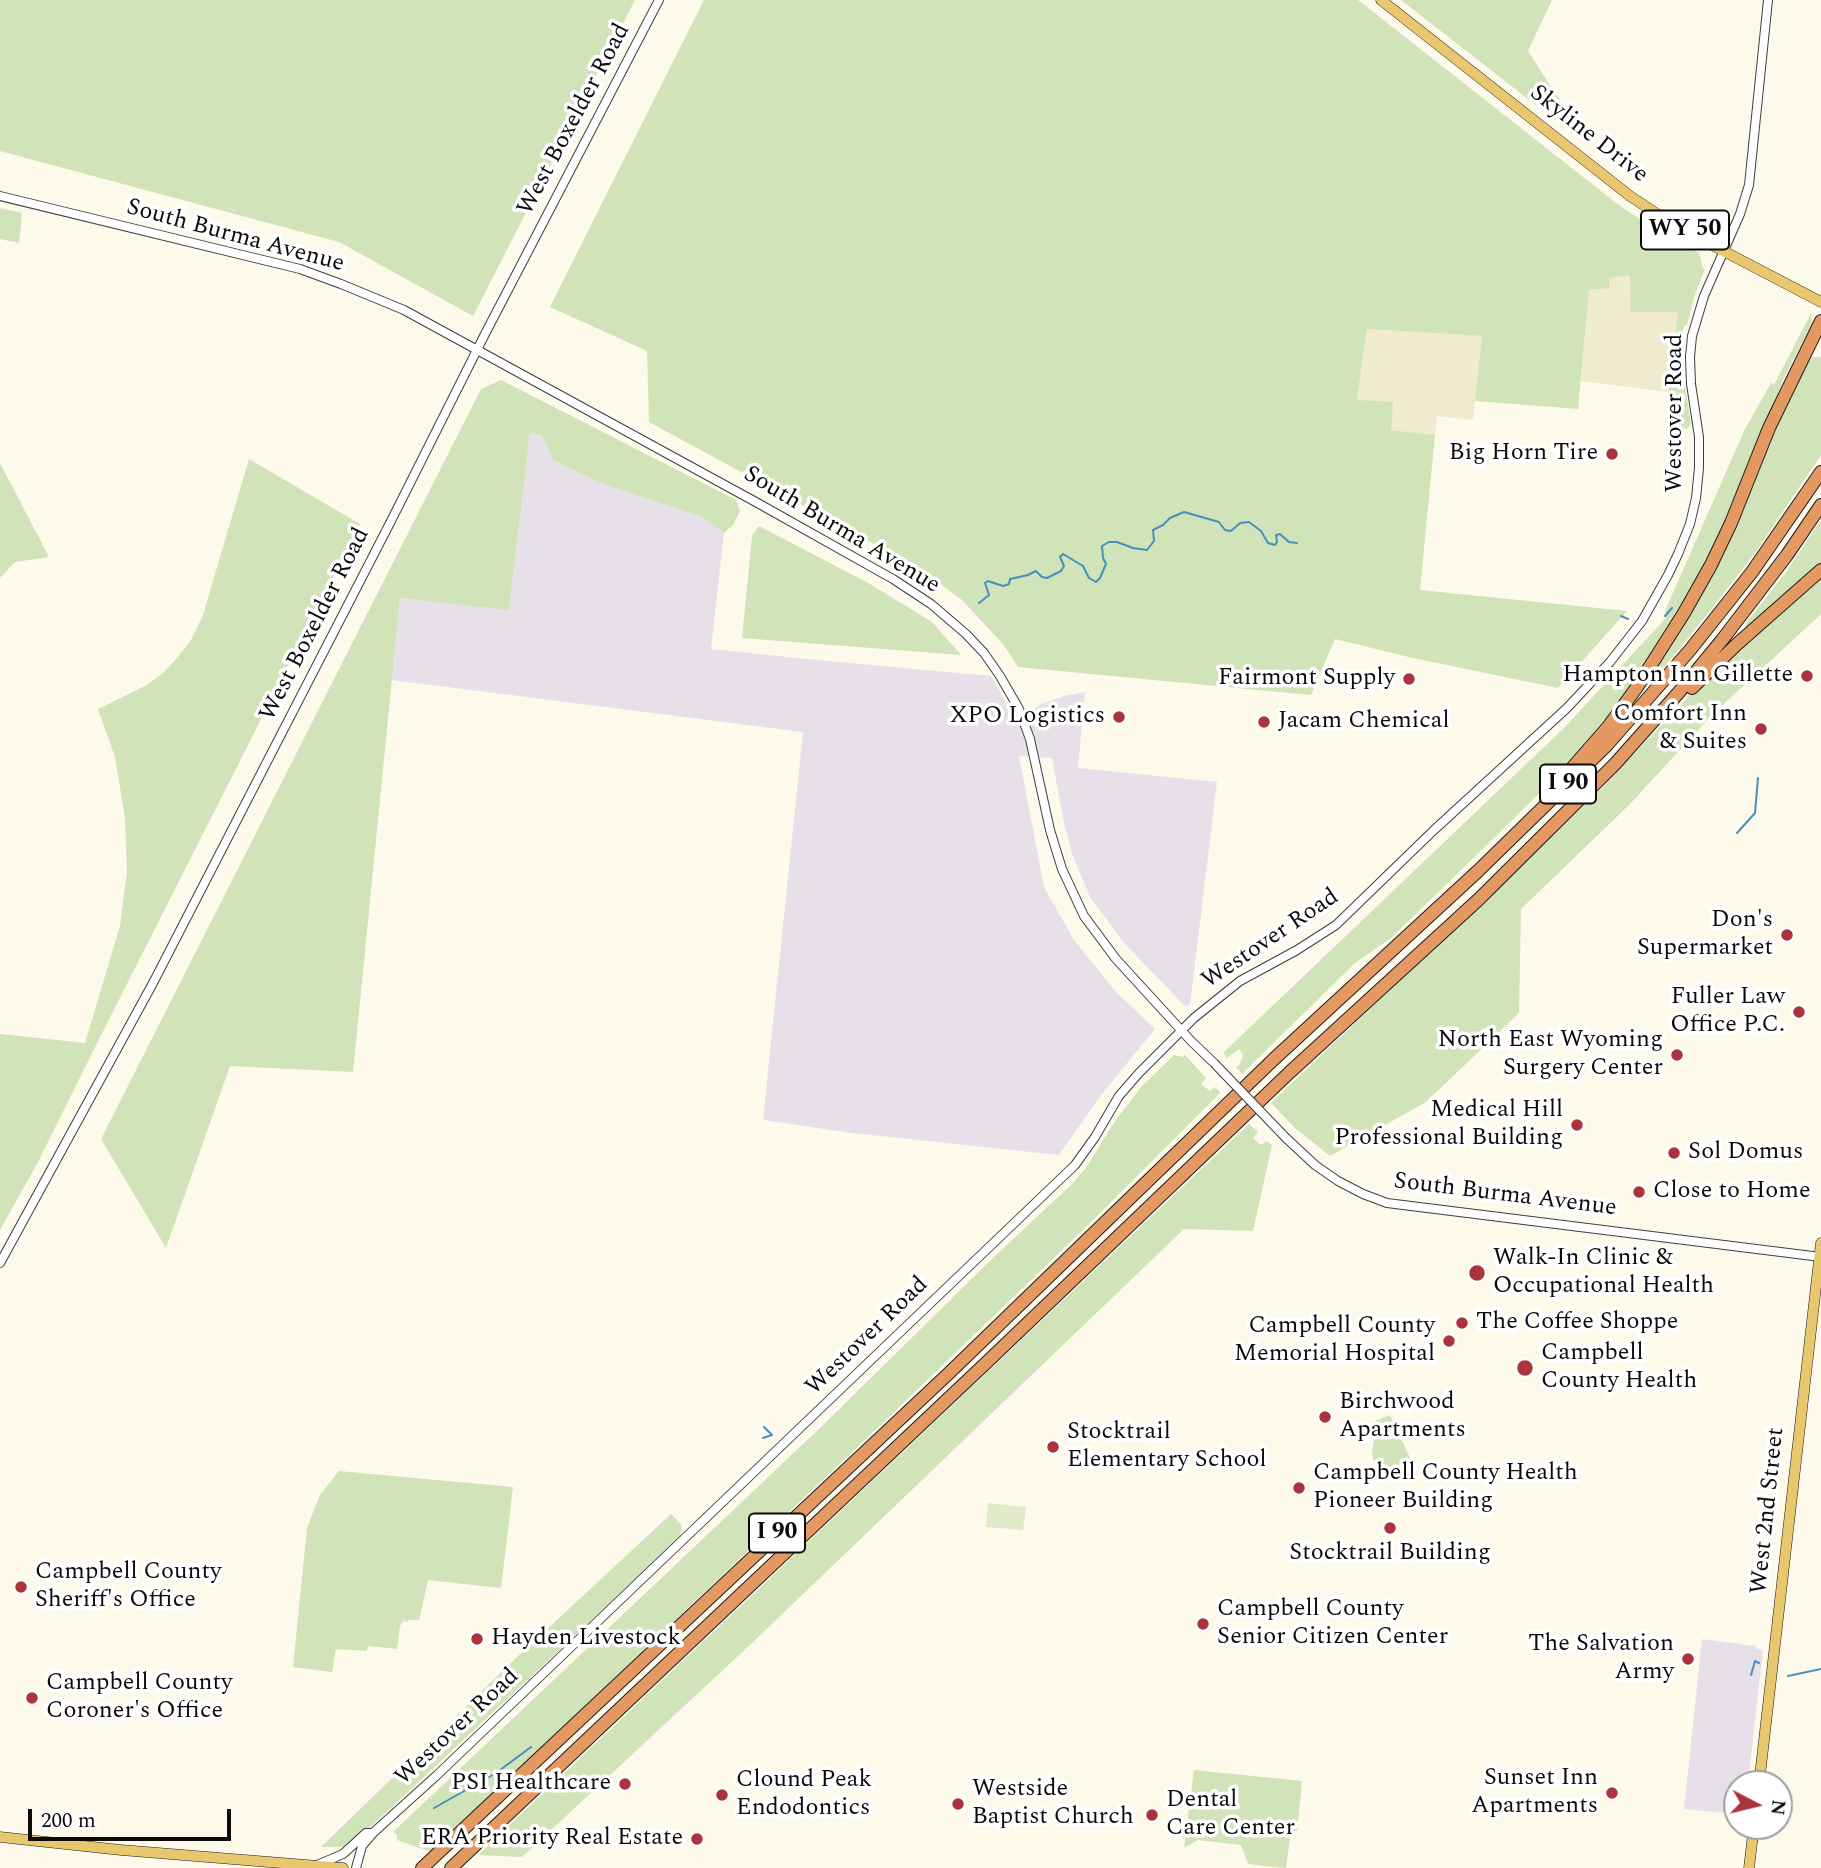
<!DOCTYPE html>
<style>
body{margin:0}
#map{position:relative;width:1821px;height:1868px;overflow:hidden;background:#fdf9eb;font-family:Spectral,serif}
canvas{display:block}
.north{position:absolute;left:1723px;top:1770px;width:70px;height:70px;box-sizing:border-box;background:#fff;border:2px solid #9d9d9d;border-radius:50%;rotate:97deg;font-size:19px;font-weight:700;line-height:28px;text-align:center;color:#0b0b0b}
.north::after{content:'';display:block;margin:auto;width:24px;height:32px;background:#ab333d;clip-path:polygon(50% 0,100% 100%,50% 72%,0 100%)}
.scale{position:absolute;left:28px;top:1809px;width:203px;height:32px;box-sizing:border-box;border:4px solid #0b0b0b;border-top:0;padding-left:9px;font-size:21px;line-height:24px;white-space:nowrap;color:#0b0b0b;-webkit-text-stroke:5px #fff;paint-order:stroke}
</style>
<div id="map">
<canvas width="1821" height="1868"></canvas>
<div class="north">N</div>
<div class="scale">200 m</div>
</div>
<script>
const c = document.querySelector('canvas').getContext('2d');
c.lineJoin = 'round';
function fill(path, color) { c.fillStyle = color; c.fill(path, 'evenodd'); }
const toPath = rows => new Path2D(rows.map(r => 'M' + r).join(''));
function trace(path, color, width, dash) { c.strokeStyle = color; c.lineWidth = width; c.lineCap = dash ? 'butt' : 'round'; c.setLineDash(dash || []); c.stroke(path); }
function write(font, color, halo, rows, align = 'center') {
  c.font = font + ' Spectral,serif'; c.lineWidth = 7; c.setLineDash([]); c.textBaseline = 'middle'; c.strokeStyle = halo; c.fillStyle = color; for (const [text, x, y, turn = 0] of rows) {
    c.save(); c.translate(x, y); c.rotate((+turn || 0) * Math.PI / 180); c.textAlign = isNaN(turn) ? turn : align; if (halo) c.strokeText(text, 0, 0); c.fillText(text, 0, 0); c.restore();
  }
}
fill(toPath([
 [530,433,541,435,554,461,603,484,700,516,724,533,711,649,817,660,991,676,1004,699,1015,723,1041,704,1064,696,1085,692,1078,768,1217,782,1190,1004,1185,1006,1124,943,1090,897,1072,854,1064,823,1052,758,1019,756,1044,887,1074,940,1115,991,1155,1029,1101,1095,1059,1155,852,1133,763,1120,803,732,392,680,400,598,509,609],
 [1702,1639,1755,1646,1756,1648,1763,1651,1748,1784,1737,1784,1737,1814,1684,1809]
]), '#e8e0e9');
fill(toPath([
 [1630,274,1678,311,1668,392,1581,381,1589,289,1609,278],
 [1367,329,1482,336,1473,420,1437,416,1435,435,1391,430,1357,400]
]), '#f0ebce');
fill(toPath([
 [0,0,635,0,473,316,339,242,0,151],
 [704,0,1358,0,1620,206,1661,233,1699,253,1703,268,1705,269,1695,294,1687,325,1684,326,1682,340,1684,341,1682,368,1691,424,1687,429,1674,429,1668,392,1678,312,1631,312,1630,275,1609,278,1609,288,1589,290,1578,409,1475,401,1482,336,1367,329,1357,400,1393,402,1391,430,1435,435,1420,590,1627,611,1558,688,1413,658,1335,639,1311,695,1018,667,1003,644,962,600,920,569,649,422,647,351,550,307],
 [1401,0,1552,0,1528,51,1567,112,1555,120],
 [0,208,22,213,19,243,0,239],
 [1811,313,1812,323,1784,378,1733,506,1709,561,1673,624,1608,717,1569,764,1489,843,1391,938,1355,963,1242,1074,1236,1067,1240,1064,1243,1055,1239,1049,1227,1058,1223,1053,1565,727,1666,618,1665,611,1745,429,1771,383,1774,385],
 [1812,357,1821,357,1821,455,1757,550,1710,611,1675,654,1624,711,1670,644,1796,382],
 [501,380,736,500,740,511,733,525,724,533,700,516,603,484,554,461,541,435,530,433,509,610,400,598,353,1072,230,1066,166,1248,101,1139,481,389],
 [249,459,360,524,96,1045,38,1162,0,1230,0,1034,85,1043,120,926,127,872,125,818,115,757,98,709,145,686,163,673,178,657,191,640,203,615],
 [0,463,49,557,15,562,0,578],
 [1821,520,1821,564,1753,625,1744,629,1748,620,1784,575],
 [759,526,870,584,932,622,961,655,742,638,752,536],
 [1821,574,1821,614,1714,713,1629,805,1521,909,1519,1013,1426,1102,1330,1156,1295,1128,1271,1103,1605,785,1687,698,1736,650],
 [1174,1055,1183,1057,1185,1055,1206,1078,1201,1084,1210,1091,1215,1087,1220,1093,1088,1225,891,1415,431,1852,397,1840,397,1835,393,1832,819,1429,997,1254,1071,1185,1086,1168,1115,1121,1142,1086],
 [1249,1124,1258,1132,1253,1138,1261,1145,1267,1141,1272,1145,1253,1231,1184,1229,752,1643,522,1857,478,1855],
 [1390,1415,1417,1473,1416,1481,1392,1472,1374,1462,1372,1454,1374,1439,1368,1424],
 [339,1471,513,1487,501,1588,428,1580,419,1620,409,1620,408,1622,403,1621,400,1626,397,1649,368,1646,367,1651,336,1649,332,1672,293,1667,307,1528,320,1495],
 [671,1514,681,1524,682,1531,677,1540,349,1847,321,1847,516,1658],
 [1194,1770,1302,1781,1297,1831,1291,1831,1286,1868,1248,1864,1241,1845,1198,1840,1184,1848]
]), '#d0e3b9');
fill(toPath([
 [988,1503,1026,1507,1023,1530,986,1527]
]), '#e1ebc9');
trace(toPath([
 [979,603,989,595,985,583,988,581,1003,586,1009,584,1010,579,1028,575,1036,571,1042,577,1047,578,1061,571,1064,566,1060,557,1063,554,1083,566,1089,578,1096,582,1100,578,1106,564,1103,558,1102,546,1109,542,1117,542,1133,548,1147,550,1154,541,1153,530,1163,525,1170,518,1184,512,1219,522,1225,530,1231,531,1240,523,1249,522,1261,531,1268,543,1275,545,1277,542,1276,535,1280,534,1289,542,1297,543],
 [1621,616,1628,619],
 [1665,616,1672,608],
 [1737,833,1755,813,1758,778],
 [763,1438,772,1435,764,1427],
 [1751,1675,1755,1661,1759,1663],
 [1788,1676,1821,1669],
 [434,1808,496,1773,531,1747]
]), '#4492bd', 2);
const minor = toPath([
 [0,196,300,269,341,284,404,310,754,501,893,579,931,604,966,634,984,653,1000,676,1019,709,1030,739,1050,830,1062,869,1084,916,1116,959,1191,1041,1214,1063],
 [1286,1138,1315,1165,1338,1181,1363,1194,1387,1203,1821,1257],
 [0,1263,153,983,390,523,485,334,659,0],
 [317,1865,343,1854,366,1833,371,1833],
 [356,1868,362,1846,374,1832,436,1776,1075,1165,1095,1137,1119,1096,1139,1073,1194,1018,1240,981,1297,950,1336,925,1434,830,1567,708,1610,662,1642,621,1668,575,1678,554,1690,524,1696,498,1699,468,1699,437,1691,384,1690,357,1692,336,1704,296,1740,214,1749,185,1768,0]
]);
const major = toPath([
 [1381,0,1630,196,1657,214,1710,244,1821,302],
 [1759,1784,1821,1243],
 [0,1837,121,1850,343,1868],
 [1749,1868,1754,1826]
]);
const highway = toPath([
 [1692,688,1736,645,1821,570],
 [1565,776,1608,727,1637,687,1684,613,1711,565,1731,523,1769,428,1821,321],
 [422,1868,947,1375,1274,1059,1478,871,1607,745,1690,650,1752,572,1821,472],
 [451,1868,987,1362,1290,1072,1478,900,1615,764,1680,691,1722,640,1787,555,1821,505]
]);
trace(minor, '#3e3e3e', 10);
trace(major, '#1c1c1c', 11);
trace(highway, '#1c1c1c', 14);
trace(minor, '#fff', 8);
trace(major, '#e9c76f', 10);
trace(highway, '#e49862', 12);
const minorBridge = toPath([
 [1214,1063,1286,1138]
]);
trace(minorBridge, '#3e3e3e', 10, []);
trace(minorBridge, '#fff', 8);
for (const [x, y, r, color] of [
 [1612,454,7,"#ab333d"],
 [1807,676,7,"#ab333d"],
 [1409,679,7,"#ab333d"],
 [1119,717,7,"#ab333d"],
 [1264,722,7,"#ab333d"],
 [1761,729,7,"#ab333d"],
 [1787,935,7,"#ab333d"],
 [1799,1012,7,"#ab333d"],
 [1677,1055,7,"#ab333d"],
 [1577,1125,7,"#ab333d"],
 [1674,1153,7,"#ab333d"],
 [1639,1192,7,"#ab333d"],
 [1477,1273,9,"#ab333d"],
 [1462,1323,7,"#ab333d"],
 [1449,1341,7,"#ab333d"],
 [1525,1368,9,"#ab333d"],
 [1325,1417,7,"#ab333d"],
 [1053,1447,7,"#ab333d"],
 [1299,1488,7,"#ab333d"],
 [1390,1528,7,"#ab333d"],
 [21,1587,7,"#ab333d"],
 [1203,1624,7,"#ab333d"],
 [477,1639,7,"#ab333d"],
 [1688,1659,7,"#ab333d"],
 [32,1698,7,"#ab333d"],
 [625,1784,7,"#ab333d"],
 [1612,1793,7,"#ab333d"],
 [722,1795,7,"#ab333d"],
 [958,1804,7,"#ab333d"],
 [1152,1815,7,"#ab333d"],
 [697,1839,7,"#ab333d"]
]) { const dot = new Path2D(); dot.arc(x, y, r, 0, 2 * Math.PI); c.fillStyle = color; c.fill(dot); trace(dot, '#fff', 2.5); }
for (const [x, y, w] of [
 [1685,230,88],
 [1568,784,56],
 [777,1533,56]
]) { const box = new Path2D(); box.roundRect(x - w / 2, y - 19.5, w, 39, 5); c.fillStyle = '#fff'; c.fill(box); trace(box, '#0b0b0b', 2); }
write('bold 23px', '#0b0b0b', null, [
 ["WY 50",1685,230],
 ["I 90",1568,784],
 ["I 90",777,1533]
]);
write('24px', '#0b0b0b', '#fff', [
 ["West Boxelder Road",575,120,-62],
 ["Skyline Drive",1588,135,38],
 ["South Burma Avenue",235,237,15],
 ["Westover Road",1676,413,-90],
 ["South Burma Avenue",841,531,31],
 ["West Boxelder Road",316,625,-63],
 ["Westover Road",1271,940,-34],
 ["South Burma Avenue",1505,1196,7],
 ["Westover Road",868,1337,-44],
 ["West 2nd Street",1769,1511,-84],
 ["Westover Road",458,1728,-43]
]);
write('24px', '#0b0b0b', '#fff', [
 ["Big Horn Tire",1598,454,"right"],
 ["Hampton Inn Gillette",1793,676,"right"],
 ["Fairmont Supply",1395,679,"right"],
 ["Comfort Inn",1747,715,"right"],
 ["& Suites",1747,743,"right"],
 ["XPO Logistics",1105,717,"right"],
 ["Jacam Chemical",1278,722],
 ["Don's",1773,921,"right"],
 ["Supermarket",1773,949,"right"],
 ["Fuller Law",1785,998,"right"],
 ["Office P.C.",1785,1026,"right"],
 ["North East Wyoming",1663,1041,"right"],
 ["Surgery Center",1663,1069,"right"],
 ["Medical Hill",1563,1111,"right"],
 ["Professional Building",1563,1139,"right"],
 ["Sol Domus",1688,1153],
 ["Close to Home",1653,1192],
 ["Walk-In Clinic &",1493,1259],
 ["Occupational Health",1493,1287],
 ["The Coffee Shoppe",1476,1323],
 ["Campbell County",1435,1327,"right"],
 ["Memorial Hospital",1435,1355,"right"],
 ["Campbell",1541,1354],
 ["County Health",1541,1382],
 ["Birchwood",1339,1403],
 ["Apartments",1339,1431],
 ["Stocktrail",1067,1433],
 ["Elementary School",1067,1461],
 ["Campbell County Health",1313,1474],
 ["Pioneer Building",1313,1502],
 ["Stocktrail Building",1390,1554,"center"],
 ["Campbell County",35,1573],
 ["Sheriff's Office",35,1601],
 ["Campbell County",1217,1610],
 ["Senior Citizen Center",1217,1638],
 ["Hayden Livestock",491,1639],
 ["The Salvation",1674,1645,"right"],
 ["Army",1674,1673,"right"],
 ["Campbell County",46,1684],
 ["Coroner's Office",46,1712],
 ["Sunset Inn",1598,1779,"right"],
 ["Apartments",1598,1807,"right"],
 ["Clound Peak",736,1781],
 ["Endodontics",736,1809],
 ["PSI Healthcare",611,1784,"right"],
 ["Westside",972,1790],
 ["Baptist Church",972,1818],
 ["Dental",1166,1801],
 ["Care Center",1166,1829],
 ["ERA Priority Real Estate",683,1839,"right"]
], 'left');
</script>
